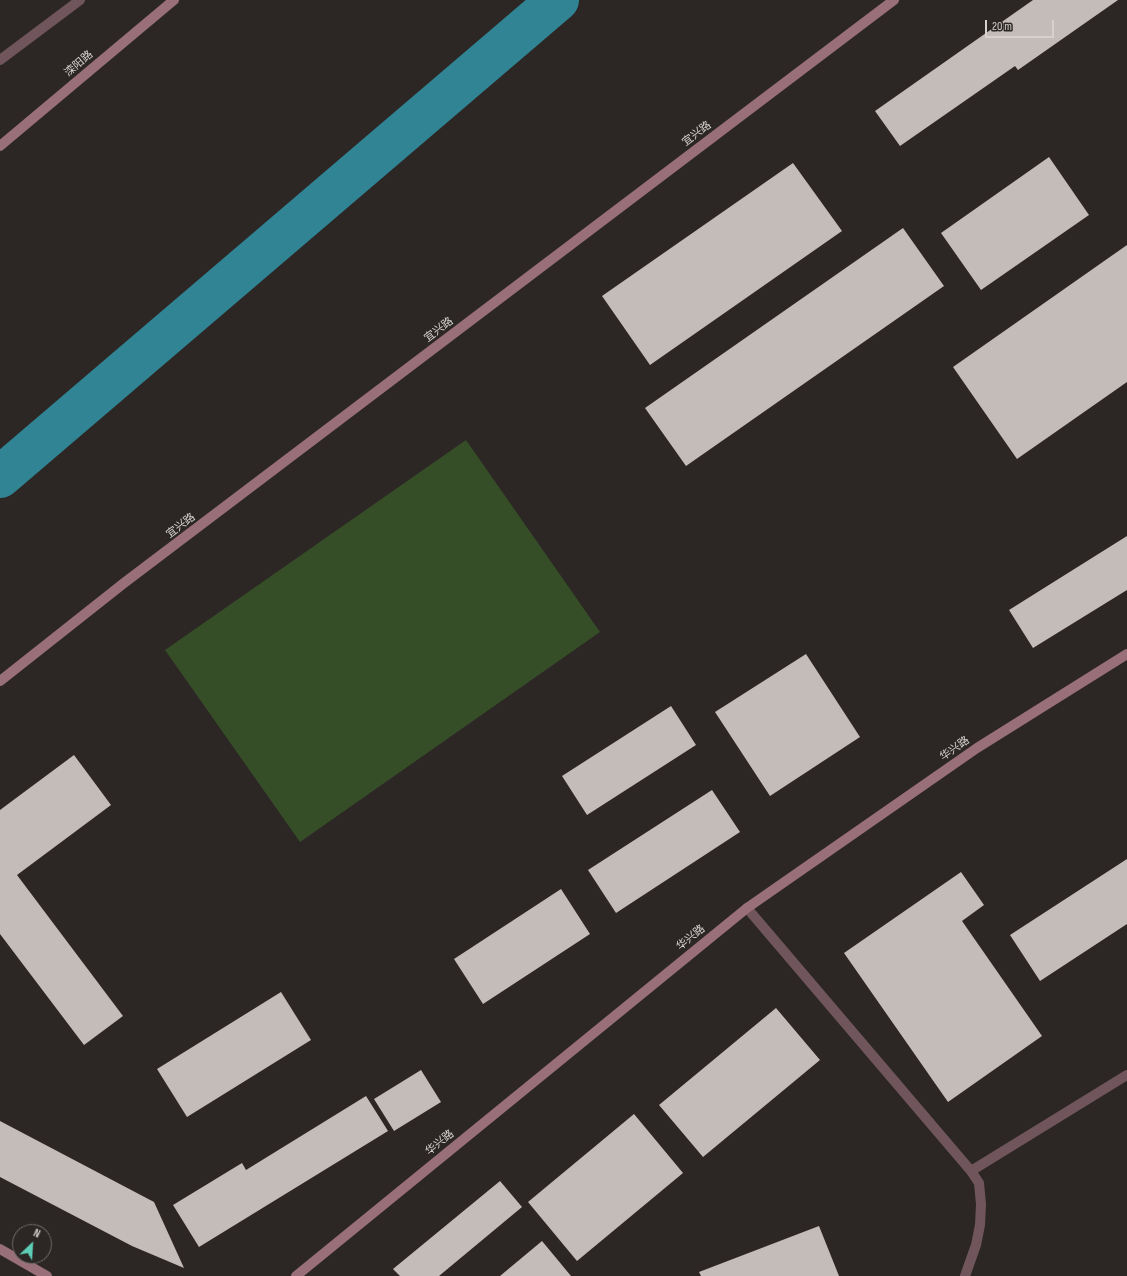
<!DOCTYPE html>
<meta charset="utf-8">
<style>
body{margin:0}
#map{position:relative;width:1127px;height:1276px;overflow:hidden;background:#2c2725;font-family:"Sofia Sans Condensed",sans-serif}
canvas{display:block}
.north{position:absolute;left:12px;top:1224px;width:40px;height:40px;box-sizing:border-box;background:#2c2725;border:1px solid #6f6b69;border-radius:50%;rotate:25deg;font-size:11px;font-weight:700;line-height:16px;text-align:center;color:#d4d1cf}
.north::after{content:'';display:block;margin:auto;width:14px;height:18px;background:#5eceb8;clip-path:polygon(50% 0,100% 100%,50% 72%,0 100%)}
.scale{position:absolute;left:985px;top:20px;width:69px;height:18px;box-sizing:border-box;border:2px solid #d4d1cf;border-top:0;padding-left:5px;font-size:12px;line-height:14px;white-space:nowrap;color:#d4d1cf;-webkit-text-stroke:3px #2c2725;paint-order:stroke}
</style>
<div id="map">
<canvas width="1127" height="1276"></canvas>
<div class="north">N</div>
<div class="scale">20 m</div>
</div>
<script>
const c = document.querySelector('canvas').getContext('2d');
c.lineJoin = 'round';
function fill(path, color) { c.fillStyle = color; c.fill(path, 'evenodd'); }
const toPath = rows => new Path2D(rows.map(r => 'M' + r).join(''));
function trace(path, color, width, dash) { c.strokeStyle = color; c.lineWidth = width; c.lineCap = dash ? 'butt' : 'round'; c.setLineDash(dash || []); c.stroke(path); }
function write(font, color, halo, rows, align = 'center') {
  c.font = font + ' "Sofia Sans Condensed","Noto Sans SC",sans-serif'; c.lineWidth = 4; c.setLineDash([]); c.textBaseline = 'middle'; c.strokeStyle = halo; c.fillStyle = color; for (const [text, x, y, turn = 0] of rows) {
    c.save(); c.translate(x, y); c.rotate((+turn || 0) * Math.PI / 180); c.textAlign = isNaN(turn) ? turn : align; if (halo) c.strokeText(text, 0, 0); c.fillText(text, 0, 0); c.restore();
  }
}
fill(toPath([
 [466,440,600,632,300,842,165,650]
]), '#364e27');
trace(toPath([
 [0,477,558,0]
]), '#318493', 42);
fill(toPath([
 [1033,0,1118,0,1018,70,1015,66,900,146,875,111],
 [1049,157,1089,215,981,290,941,233],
 [793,163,842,231,650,365,602,296],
 [903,228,944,286,686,466,645,408],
 [1127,245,1127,382,1017,459,953,367],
 [1127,536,1127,590,1033,648,1009,610],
 [806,654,860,737,770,796,715,712],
 [671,706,696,745,587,815,562,776],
 [74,755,111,805,17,875,123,1016,84,1045,0,934,0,810],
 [712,790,740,832,616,913,588,870],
 [1127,859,1127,924,1040,981,1010,935],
 [961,872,984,905,962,921,1042,1036,948,1102,844,953],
 [561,889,590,934,483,1004,454,959],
 [281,992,311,1040,187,1117,157,1069],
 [776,1008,820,1060,703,1157,659,1105],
 [421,1070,441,1102,394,1131,374,1099],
 [366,1096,388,1131,199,1247,173,1205,242,1163,246,1170],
 [634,1114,683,1173,577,1261,528,1202],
 [0,1121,154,1202,184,1268,132,1246,0,1177],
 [500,1181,522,1207,439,1276,400,1276,393,1269],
 [819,1226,839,1276,701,1276,699,1272],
 [542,1241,571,1276,500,1276]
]), '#c4bcb9');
trace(toPath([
 [0,60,80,0],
 [747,908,971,1171,979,1183,981,1204,980,1225,976,1245,965,1276],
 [971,1171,1127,1075]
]), '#70565c', 10);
trace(toPath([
 [0,146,174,0],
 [0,681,124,583,894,0],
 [0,1249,47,1276],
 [296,1276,747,908,977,748,1127,654]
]), '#996f79', 10);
write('11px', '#d4d1cf', '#2c2725', [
 ["滦阳路",79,64,-40],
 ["宜兴路",697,134,-37],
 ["宜兴路",439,330,-37],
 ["宜兴路",181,526,-37],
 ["华兴路",955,749,-35],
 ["华兴路",691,938,-39],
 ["华兴路",440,1143,-39]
]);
</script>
